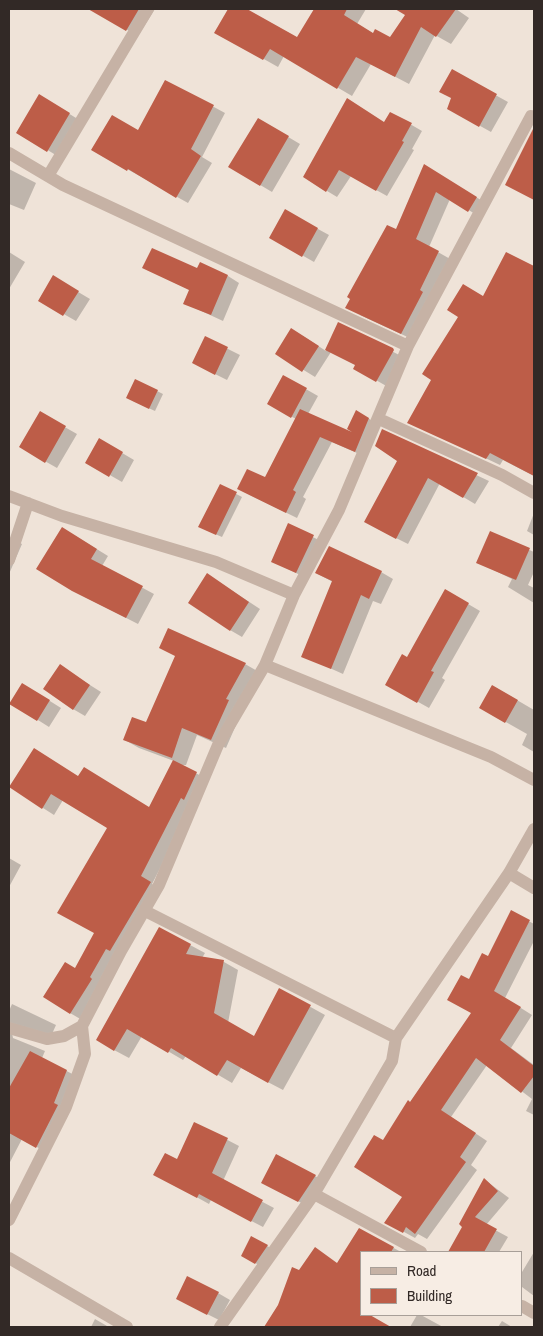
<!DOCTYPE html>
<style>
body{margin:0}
#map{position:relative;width:543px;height:1336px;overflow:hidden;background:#efe3d8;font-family:"Archivo Narrow",sans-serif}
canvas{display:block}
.frame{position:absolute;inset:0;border:10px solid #322926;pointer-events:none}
.legend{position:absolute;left:360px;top:1251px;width:162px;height:65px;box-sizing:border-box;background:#f7ede4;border:1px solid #a89f98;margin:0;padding:6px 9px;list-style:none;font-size:15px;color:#322926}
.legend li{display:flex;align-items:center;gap:10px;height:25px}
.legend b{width:25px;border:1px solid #a89f98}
</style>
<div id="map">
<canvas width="543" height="1336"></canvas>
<div class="frame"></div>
<ul class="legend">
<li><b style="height:6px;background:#c6b2a5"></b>Road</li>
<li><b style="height:14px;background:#bd5d48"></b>Building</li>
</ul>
</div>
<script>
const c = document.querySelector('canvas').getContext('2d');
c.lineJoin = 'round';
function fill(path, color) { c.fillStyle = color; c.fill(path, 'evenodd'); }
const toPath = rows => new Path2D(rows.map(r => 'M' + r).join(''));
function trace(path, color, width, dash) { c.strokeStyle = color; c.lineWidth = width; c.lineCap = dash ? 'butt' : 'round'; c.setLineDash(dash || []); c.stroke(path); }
fill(toPath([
 [96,9,155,9,138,36,94,11],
 [229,9,245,9,298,38,315,9,366,9,357,24,374,34,390,38,411,9,456,9,469,18,451,44,435,35,409,84,371,64,352,96,284,56,278,67,216,32],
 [452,71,508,102,491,132,448,108,453,98],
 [166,81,225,113,202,157,212,163,188,203,93,150,138,132],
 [40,96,81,121,59,157,18,132],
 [391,113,422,131,412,149,414,150,387,196,351,176,337,197,304,177,385,123],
 [258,119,300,144,272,192,230,167],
 [528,142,534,145,534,199,519,191],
 [9,169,36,183,24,210,9,204],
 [437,173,489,205,482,218,450,199,429,247,452,260,414,340,360,315],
 [285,211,329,235,314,262,270,237],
 [9,252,25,262,9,289],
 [507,254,534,268,534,476,503,460,500,465,409,422,484,298],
 [144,268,198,270,228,276,239,283,223,321,184,303,190,290],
 [53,277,90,299,76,321,39,300],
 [339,324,405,358,388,387,355,368,356,365,331,352,315,377,276,353,303,336,326,351],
 [206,338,240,355,227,380,205,369],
 [283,376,318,396,308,414,357,435,368,418,379,426,366,457,332,442,303,497,306,499,297,518,250,495,266,479,296,419,268,404],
 [157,391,163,394,155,411,133,401],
 [40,413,77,434,57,468,20,447],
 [382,431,489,481,475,504,440,483,408,544,378,529,399,460],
 [100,440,134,460,122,482,87,462],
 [221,486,242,497,222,537,206,530],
 [534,513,534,535,527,531],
 [288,525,325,543,308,579,272,561],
 [490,533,534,552,534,572,528,585,534,588,534,603,508,587,512,579,477,562],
 [74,535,108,556,102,566,154,594,138,624,85,597],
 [9,537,22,544,9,574],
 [381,572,393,579,381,604,373,601,343,674,303,656,333,582,316,573],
 [219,582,260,609,242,637,230,630],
 [446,591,480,611,442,678,445,680,429,708,386,684,407,659],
 [245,664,259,672,226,748,197,735,186,765,180,765,209,780,193,804,152,884,162,890,82,1020,70,1013,76,969,96,933,109,828,63,800,54,815,10,787,78,777,150,809,174,761,139,748,125,740],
 [60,666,101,692,85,716,73,709],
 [493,686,534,710,534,752,522,745,527,734,481,708],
 [34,691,61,708,49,727,11,703],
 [9,858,21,865,9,887],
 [512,912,534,924,534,941,505,998,532,1015,511,1048,534,1065,534,1115,526,1111,532,1099,487,1065,451,1117,487,1141,471,1165,477,1170,427,1239,418,1234,415,1238,386,1222,404,1196,383,1141,473,1013,469,981,489,957],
 [160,929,205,953,202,958,224,962,238,970,228,1023,254,1038,280,990,325,1015,283,1090,241,1068,232,1083,186,1056,183,1060,142,1036,129,1058,114,1050],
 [12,1004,56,1025,52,1034,12,1033,13,1038,45,1051,42,1058,78,1077,48,1153,22,1139,9,1164,9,1011],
 [195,1123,239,1146,223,1181,274,1208,263,1227,211,1200,209,1204,155,1174,177,1161],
 [315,1176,327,1183,311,1208,275,1189],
 [485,1180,509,1198,486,1225,508,1237,499,1252,451,1252],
 [359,1229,401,1252,362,1252,362,1315,368,1315,386,1325,384,1327,265,1327,299,1271,338,1264],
 [251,1238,273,1249,261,1266,242,1256],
 [534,1252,534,1296,522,1287,522,1272],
 [218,1293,230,1300,219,1320,189,1305],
 [417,1315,421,1315,443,1327,410,1327],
 [95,1319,107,1326,109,1327,91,1327],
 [502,1321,512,1327,498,1327]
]), '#0003');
fill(toPath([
 [88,9,139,9,126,31],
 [228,9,247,9,297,37,314,9,347,9,344,15,373,33,375,29,390,37,405,15,395,9,456,9,436,37,421,27,395,77,356,57,337,89,270,49,263,60,214,33],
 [452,69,497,94,479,127,447,109,451,98,439,92],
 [165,80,214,105,191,149,201,156,176,198,128,169,127,171,91,150,112,115,138,130],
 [39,94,70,113,47,152,16,133],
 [347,98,384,122,390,112,412,123,402,141,404,142,376,191,339,170,326,192,303,177],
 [258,118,289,136,260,186,228,167],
 [534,127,534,200,505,185],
 [424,164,477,197,468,212,436,192,416,239,439,251,420,290,423,292,401,334,345,308,350,299,347,297,387,225,396,229],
 [285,209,318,228,302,257,269,238],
 [152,248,197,268,200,262,228,275,211,315,183,304,189,290,142,268],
 [506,252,534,266,534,476,490,453,486,459,407,423,431,380,422,374,458,317,447,310,463,284,483,296],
 [53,275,79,291,63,316,38,301],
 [338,322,393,348,394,350,376,382,353,369,355,365,325,350],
 [291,328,319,346,302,372,275,354],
 [205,336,228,347,215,375,192,363],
 [283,375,307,388,291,418,267,404],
 [135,379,158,390,149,409,126,398],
 [300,409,352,432,347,429,356,410,369,418,355,452,320,437,293,490,296,492,286,513,237,489,247,469,265,477],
 [40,411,66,426,45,463,19,447],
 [382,429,478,473,463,498,428,478,396,539,364,522,397,461,375,446],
 [99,438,123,452,109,477,85,463],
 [220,484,237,492,216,535,198,527],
 [288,523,314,535,296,573,271,562],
 [62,527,97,549,91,559,143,586,126,618,72,591,36,569],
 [490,531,530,548,516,580,476,563],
 [329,546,382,571,369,599,361,595,331,669,301,657,332,581,315,573],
 [207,573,249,602,230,631,188,603],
 [445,589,469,603,431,671,434,672,417,703,385,685,402,654,407,657],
 [168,628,246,663,226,699,229,700,211,740,182,728,172,758,123,740,132,717,146,722,175,656,159,648],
 [60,664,90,685,73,710,43,689],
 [22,683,50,700,37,721,9,704],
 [492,685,518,700,505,723,479,708],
 [34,748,78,776,84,767,149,807,173,760,197,772,184,800,181,798,141,876,151,882,110,951,106,949,90,977,92,979,70,1014,43,997,65,962,75,968,94,933,57,913,107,828,51,794,42,809,9,787],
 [511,910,530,920,494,991,521,1007,500,1040,534,1066,534,1076,521,1093,476,1058,441,1110,476,1133,460,1157,466,1162,415,1234,406,1227,403,1233,384,1223,402,1197,354,1167,374,1135,383,1140,408,1100,410,1102,471,1013,447,1000,461,975,469,979,482,953,488,956],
 [159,927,191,944,186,954,224,960,214,1013,254,1036,279,988,311,1005,268,1083,227,1060,217,1076,171,1048,168,1053,127,1029,114,1051,96,1040],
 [30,1051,67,1070,54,1103,58,1105,36,1148,9,1133,9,1088],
 [194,1122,228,1138,212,1173,263,1200,251,1222,199,1194,197,1198,153,1175,165,1153,177,1159],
 [276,1154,316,1175,298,1202,261,1183],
 [484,1178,498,1191,475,1217,497,1229,484,1252,448,1252,462,1227,459,1224],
 [359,1228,394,1247,391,1252,362,1252,362,1315,370,1315,391,1327,264,1327,278,1305,292,1267,299,1270,315,1247,337,1263],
 [251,1236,268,1245,255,1264,241,1256],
 [187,1276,219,1292,207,1315,176,1299]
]), '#bd5d48');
trace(toPath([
 [9,153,63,185,408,346],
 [48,176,148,9],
 [379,419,502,475,534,493],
 [9,496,62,516,216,562,294,595,265,665,218,745,159,885,121,951,82,1026,64,1036,47,1039,9,1028],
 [9,560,28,503],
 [294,595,339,510,408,346,531,116,534,117],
 [265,665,491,757,534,780],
 [509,873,534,888],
 [145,911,396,1038],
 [314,1194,421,1252],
 [9,1220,66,1107,85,1054,82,1026],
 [9,1258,127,1327],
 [522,1306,534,1313],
 [220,1327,314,1194,392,1061,396,1038,509,873,534,829]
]), '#c6b2a5', 12);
</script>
